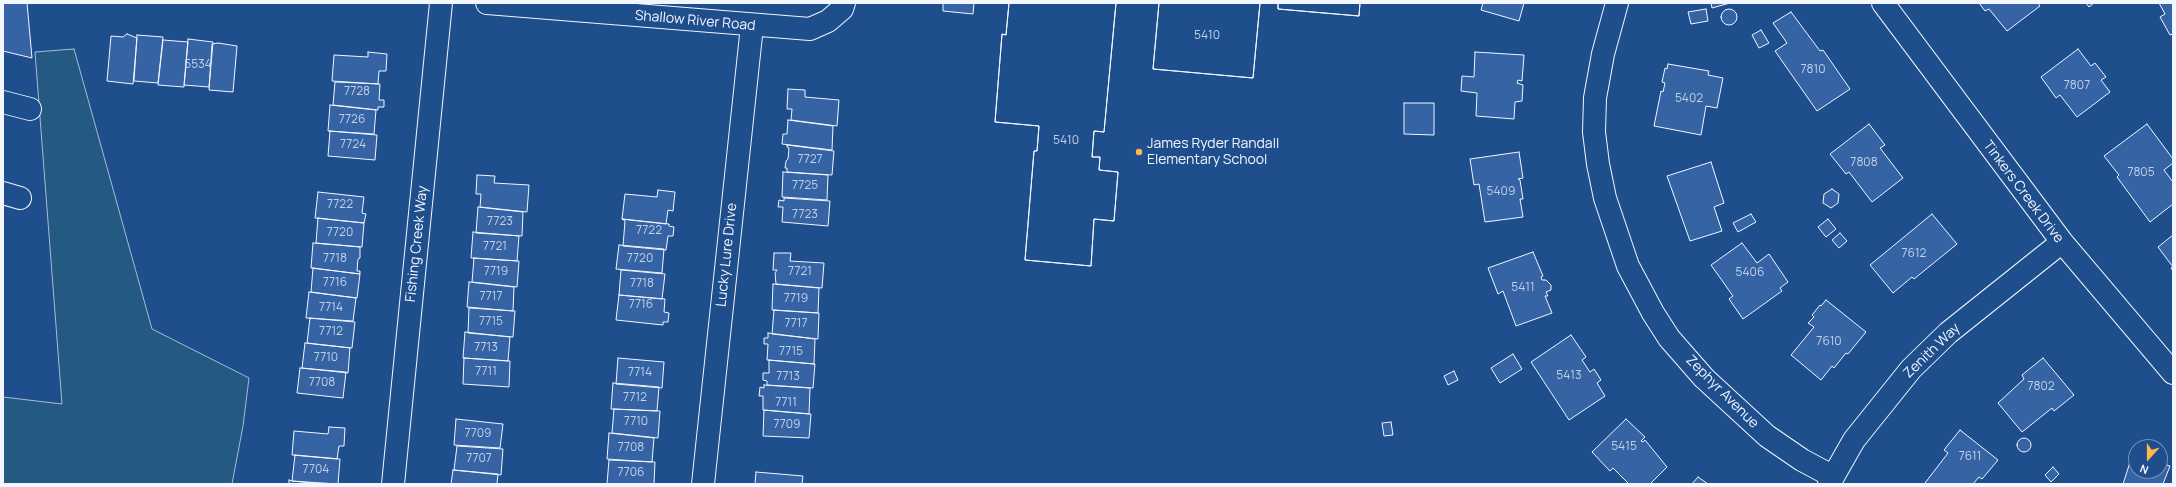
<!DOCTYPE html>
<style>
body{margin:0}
#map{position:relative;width:2176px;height:487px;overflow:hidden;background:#1f4e8c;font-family:Manrope,sans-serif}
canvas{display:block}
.frame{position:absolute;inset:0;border:4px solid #f2f6ff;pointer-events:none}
.north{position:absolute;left:2128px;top:439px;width:40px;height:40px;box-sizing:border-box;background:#1f4e8c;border:1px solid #7391ba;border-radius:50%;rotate:201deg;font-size:11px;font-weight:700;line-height:16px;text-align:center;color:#f2f6ff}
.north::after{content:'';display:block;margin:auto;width:14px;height:18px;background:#ffb74d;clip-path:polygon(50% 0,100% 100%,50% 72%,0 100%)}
</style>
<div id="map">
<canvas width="2176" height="487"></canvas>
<div class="frame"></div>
<div class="north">N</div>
</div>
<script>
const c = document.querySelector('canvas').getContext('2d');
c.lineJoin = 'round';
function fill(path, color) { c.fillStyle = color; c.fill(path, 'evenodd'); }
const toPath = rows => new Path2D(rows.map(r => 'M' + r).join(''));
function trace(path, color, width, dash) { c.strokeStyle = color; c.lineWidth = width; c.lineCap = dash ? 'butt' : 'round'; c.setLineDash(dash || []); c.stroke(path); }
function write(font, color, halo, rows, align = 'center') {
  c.font = font + ' Manrope,sans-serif'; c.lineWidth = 3; c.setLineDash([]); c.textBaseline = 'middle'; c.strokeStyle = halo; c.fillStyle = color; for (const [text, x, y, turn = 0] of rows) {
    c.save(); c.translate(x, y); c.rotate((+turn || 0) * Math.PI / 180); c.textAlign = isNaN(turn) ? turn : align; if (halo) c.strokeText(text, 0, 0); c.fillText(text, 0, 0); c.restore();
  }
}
const green = toPath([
 [74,49,152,329,249,378,243,426,232,484,3,484,3,397,62,404,35,52,74,49]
]);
fill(green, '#245a82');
trace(green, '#a8bbd7', 1);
const building = toPath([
 [3,3,27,3,32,58,3,51,3,3],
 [943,3,974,3,973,14,943,11,943,3],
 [1009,3,1116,3,1104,132,1094,131,1092,157,1100,157,1099,170,1118,172,1114,221,1094,219,1091,266,1025,260,1034,151,1037,151,1039,126,995,122,1002,34,1006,35,1009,3],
 [1009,3,1116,3,1104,132,1094,131,1092,157,1100,157,1099,170,1118,172,1114,221,1094,219,1091,266,1025,260,1034,151,1037,151,1039,126,995,122,1002,34,1006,35,1009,3],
 [1159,3,1260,3,1253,78,1153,69,1159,3],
 [1159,3,1260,3,1253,78,1153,69,1159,3],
 [1278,3,1360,3,1359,16,1278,9,1278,3],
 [1278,3,1360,3,1359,16,1278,9,1278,3],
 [1483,3,1524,3,1519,21,1481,10,1483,3],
 [1711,3,1730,3,1712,8,1711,3],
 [1979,3,2038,3,2040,6,2007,31,1989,9,1985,11,1979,3],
 [2086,3,2094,3,2089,7,2086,3],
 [2159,3,2173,3,2173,34,2170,35,2160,17,2165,14,2159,3],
 [1706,9,1708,21,1691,24,1688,12,1706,9],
 '1721 17a8 8 0 1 1 16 0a8 8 0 1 1-16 0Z',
 [1791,12,1820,51,1823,50,1850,89,1817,111,1775,51,1787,43,1773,23,1791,12],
 [1761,30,1769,43,1759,48,1752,35,1761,30],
 [127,34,137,38,133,84,107,81,111,36,123,37,127,34],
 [137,35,163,37,158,83,134,81,137,35],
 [188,39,213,42,209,87,184,85,188,39],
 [163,40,188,42,184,87,158,85,163,40],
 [218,43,237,46,233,92,209,90,212,44,218,43],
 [2078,49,2091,66,2095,63,2106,77,2101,80,2110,92,2077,117,2060,95,2056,98,2041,77,2078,49],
 [368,52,387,54,386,71,379,71,378,84,332,81,334,55,368,57,368,52],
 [1475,52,1524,55,1522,81,1518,80,1517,83,1523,85,1522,101,1515,102,1514,119,1476,116,1477,93,1461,91,1462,76,1474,77,1475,52],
 [1668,64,1709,71,1708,75,1723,78,1717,108,1706,106,1701,135,1654,126,1661,91,1663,92,1665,83,1662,82,1665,68,1667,69,1668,64],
 [335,82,380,84,379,100,384,100,384,107,378,107,378,110,333,105,335,82],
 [788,89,805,90,805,97,839,100,837,126,791,120,792,109,787,109,788,89],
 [1404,103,1434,103,1434,135,1404,134,1404,103],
 [330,105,376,110,374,134,328,131,330,105],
 [788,120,833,126,832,150,782,144,783,134,787,134,788,120],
 [1869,124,1885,145,1880,148,1903,178,1872,202,1849,172,1846,174,1830,154,1869,124],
 [2147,124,2173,159,2173,163,2164,170,2173,182,2173,204,2150,222,2117,177,2119,175,2104,156,2147,124],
 [330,131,377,135,375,160,328,156,330,131],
 [787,145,834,151,832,175,787,172,787,168,785,168,786,161,788,159,789,148,787,147,787,145],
 [1519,152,1523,178,1518,179,1520,180,1523,199,1520,199,1523,217,1485,222,1479,184,1474,185,1470,159,1519,152],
 [1711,162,1724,203,1714,207,1722,231,1690,241,1667,176,1711,162],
 [783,172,828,175,827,200,782,197,783,172],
 [477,175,495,176,494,183,529,185,527,212,480,207,481,194,476,194,477,175],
 [1832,189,1839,194,1838,203,1831,208,1823,203,1824,194,1832,189],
 [658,190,675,192,673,211,668,210,666,224,622,219,625,194,657,197,658,190],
 [318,192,364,197,362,213,366,214,364,223,315,218,318,192],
 [784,198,830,201,828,226,782,222,783,207,778,207,779,200,784,201,784,198],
 [478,207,523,212,522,236,476,233,478,207],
 [1751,214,1756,222,1738,232,1733,223,1751,214],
 [1932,214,1957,244,1914,279,1912,277,1893,293,1870,265,1932,214],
 [318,218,364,223,362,247,316,243,318,218],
 [622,219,669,224,669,226,674,227,673,236,668,236,666,250,623,246,625,221,622,219],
 [1828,219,1836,229,1826,237,1818,227,1828,219],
 [473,232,519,236,517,261,471,258,473,232],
 [1840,233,1847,241,1839,248,1832,240,1840,233],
 [2173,235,2173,271,2171,268,2173,267,2158,247,2173,235],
 [313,243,360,247,360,258,358,259,357,271,360,271,360,274,311,268,313,243],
 [1742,243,1757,263,1769,254,1788,282,1780,288,1782,291,1743,319,1729,299,1733,296,1711,265,1742,243],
 [619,245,664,249,662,273,616,269,619,245],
 [1533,252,1543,276,1541,277,1542,280,1546,280,1551,285,1551,290,1546,292,1548,296,1545,296,1552,313,1516,326,1503,291,1498,294,1488,268,1533,252],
 [774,253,791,253,790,261,824,263,822,288,776,284,775,273,777,270,773,270,774,253],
 [474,258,519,261,517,287,472,282,474,258],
 [313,268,360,274,357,298,311,292,313,268],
 [621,270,665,274,662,299,619,295,621,270],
 [469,282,514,287,513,311,467,307,469,282],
 [773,284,819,288,818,313,772,310,773,284],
 [309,292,356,298,353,321,306,318,309,292],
 [619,295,665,299,664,312,669,313,668,322,663,322,663,325,616,320,619,295],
 [1826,300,1866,332,1848,354,1846,353,1834,368,1832,366,1821,380,1791,355,1814,327,1808,323,1814,317,1812,315,1820,305,1821,306,1826,300],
 [469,308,515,311,513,337,468,333,469,308],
 [774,310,819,313,818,339,772,334,774,310],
 [310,318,355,322,352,348,307,343,310,318],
 [465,332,510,337,508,361,463,358,465,332],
 [768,333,815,339,814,364,767,360,768,344,764,344,764,338,768,338,768,333],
 [1571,335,1586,357,1582,360,1590,372,1594,369,1601,380,1597,383,1605,396,1569,420,1531,362,1571,335],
 [305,343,350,348,348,373,302,368,305,343],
 [1513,354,1522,369,1500,383,1491,368,1513,354],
 [464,358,510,361,509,387,463,384,464,358],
 [618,358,664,362,662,388,616,384,618,358],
 [2043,358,2074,395,2054,411,2052,408,2022,432,1998,403,2024,379,2022,375,2043,358],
 [769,360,815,364,813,388,767,385,767,381,763,380,763,373,769,373,769,360],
 [300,368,346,372,343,398,297,393,300,368],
 [1454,371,1458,380,1448,385,1444,376,1454,371],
 [613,383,659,387,657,411,611,409,613,383],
 [764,385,810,388,809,414,763,410,763,396,759,396,760,387,764,388,764,385],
 [614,409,660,411,658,438,612,433,614,409],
 [764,410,811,414,809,438,763,436,764,410],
 [456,419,503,424,500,448,454,445,456,419],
 [1626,419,1645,437,1641,441,1643,442,1645,440,1667,467,1650,484,1629,484,1613,468,1610,471,1592,452,1626,419],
 [1391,422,1393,435,1384,436,1382,423,1391,422],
 [329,427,345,428,344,446,339,446,337,459,292,455,294,431,328,434,329,427],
 [1960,430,1998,460,1982,479,1979,477,1973,484,1926,484,1925,483,1948,453,1944,450,1960,430],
 [609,433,654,438,652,462,607,459,609,433],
 '2017 445a7 7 0 1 1 14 0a7 7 0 1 1-14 0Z',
 [457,446,503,449,501,475,454,470,457,446],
 [2133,453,2136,454,2136,471,2160,471,2160,463,2170,466,2163,484,2123,484,2133,453],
 [295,455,340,459,338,484,292,481,295,455],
 [609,460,655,462,654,484,607,484,609,460],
 [2053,467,2059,474,2051,482,2045,475,2053,467],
 [453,470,498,474,497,484,451,484,453,470],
 [756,472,803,476,802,484,755,484,756,472],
 [1698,477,1708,484,1692,484,1698,477],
 [289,480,292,481,322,484,289,484,289,480]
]);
fill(building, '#3563a3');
trace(building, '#f2f6ff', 1);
const minor = toPath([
 [487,3,810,29,828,21,842,9,844,3],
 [1617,3,1603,54,1595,98,1594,132,1598,164,1605,198,1628,266,1653,313,1669,338,1704,378,1767,436,1802,460,1832,476],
 [1883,3,2062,242,2173,373],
 [3,102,30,109],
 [3,193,20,198],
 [393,484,441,3],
 [703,484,752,26],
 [1829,484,1854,440,1911,369,1948,333,2062,242]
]);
trace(minor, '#f2f6ff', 24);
trace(minor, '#1f4e8c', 22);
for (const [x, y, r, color] of [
 [1139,152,4,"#ffb74d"]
]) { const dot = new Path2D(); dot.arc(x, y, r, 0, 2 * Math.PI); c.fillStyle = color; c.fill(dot); trace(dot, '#1f4e8c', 1.5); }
write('12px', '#c3d1e8', null, [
 ["5410",1207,36],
 ["5534",198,65],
 ["7810",1813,70],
 ["7807",2077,86],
 ["7728",357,92],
 ["5402",1689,99],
 ["7726",352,120],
 ["5410",1066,141],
 ["7724",353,145],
 ["7727",810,160],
 ["7808",1864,163],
 ["7805",2141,173],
 ["7725",805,186],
 ["5409",1501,192],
 ["7722",340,205],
 ["7723",805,215],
 ["7723",500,222],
 ["7722",649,231],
 ["7720",340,233],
 ["7721",495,247],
 ["7612",1914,254],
 ["7718",335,259],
 ["7720",640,259],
 ["7719",496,272],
 ["7721",800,272],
 ["5406",1750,273],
 ["7716",335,283],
 ["7718",642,284],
 ["5411",1523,288],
 ["7717",491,297],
 ["7719",796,299],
 ["7716",641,305],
 ["7714",331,308],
 ["7715",491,322],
 ["7717",796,324],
 ["7712",331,332],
 ["7610",1829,342],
 ["7713",486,348],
 ["7715",791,352],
 ["7710",326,358],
 ["7711",486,372],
 ["7714",640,373],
 ["5413",1569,376],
 ["7713",788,377],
 ["7708",322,383],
 ["7802",2041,387],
 ["7712",635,398],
 ["7711",786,403],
 ["7710",636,422],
 ["7709",787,425],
 ["7709",478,434],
 ["5415",1624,447],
 ["7708",631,448],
 ["7611",1970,457],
 ["7707",479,459],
 ["7704",316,470],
 ["7706",631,473]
]);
write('14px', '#f2f6ff', '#1f4e8c', [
 ["Shallow River Road",695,21,5],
 ["Tinkers Creek Drive",2023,192,53],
 ["Fishing Creek Way",417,244,-84],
 ["Lucky Lure Drive",727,255,-84],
 ["Zenith Way",1932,351,-44],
 ["Zephyr Avenue",1722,392,45]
]);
write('14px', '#f2f6ff', '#1f4e8c', [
 ["James Ryder Randall",1147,144],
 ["Elementary School",1147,160]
], 'left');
</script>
